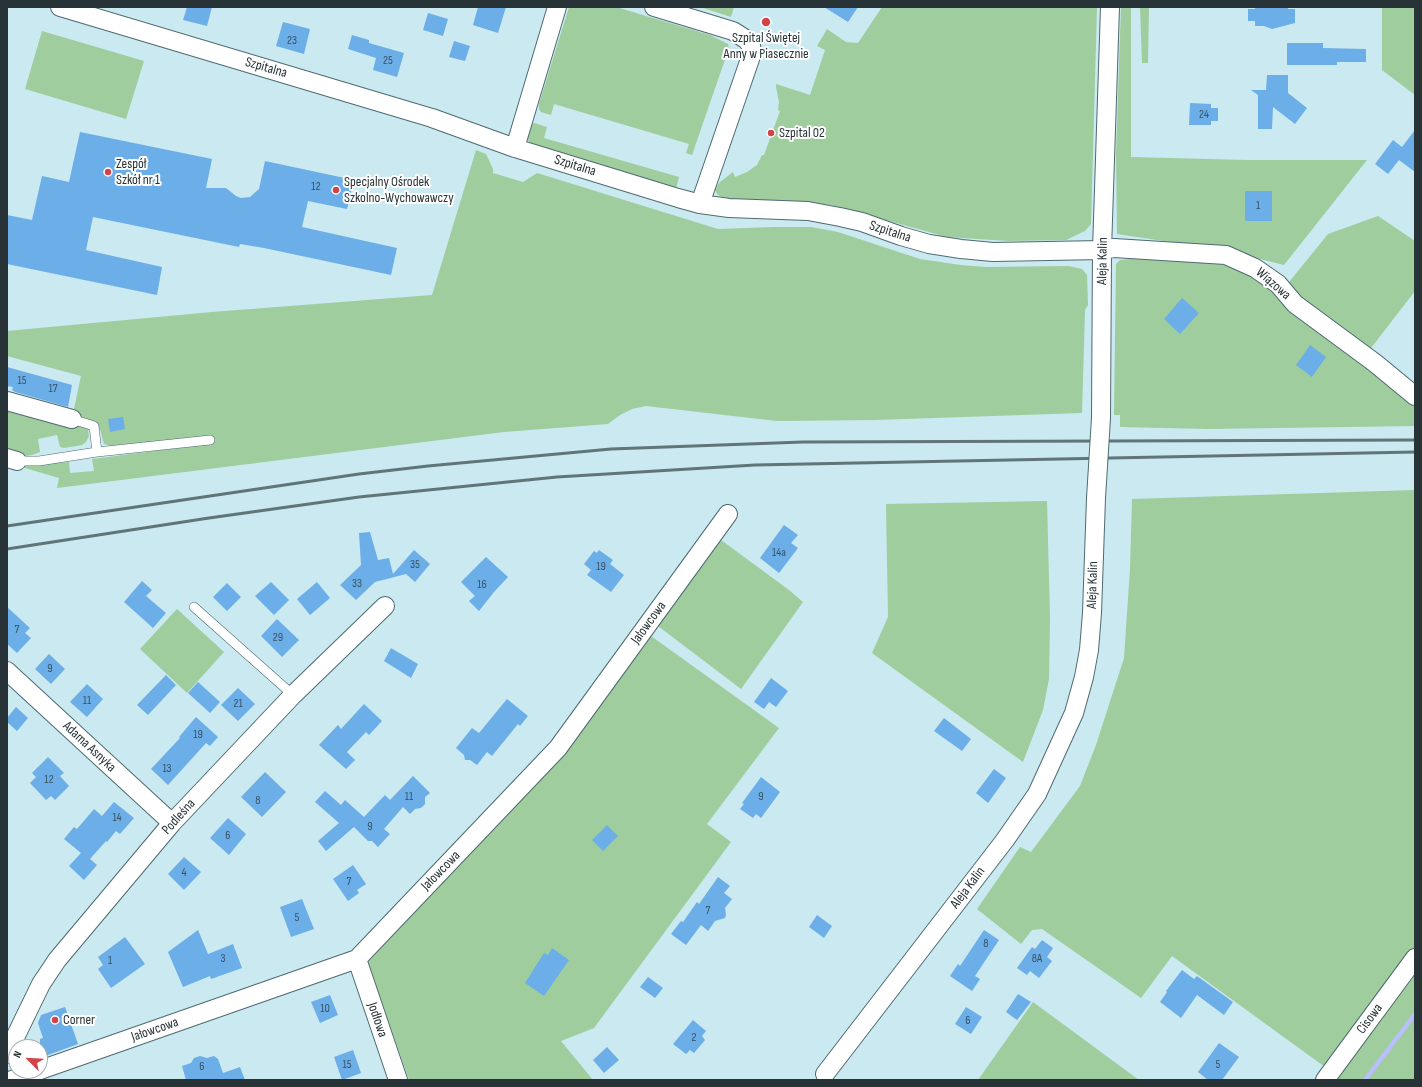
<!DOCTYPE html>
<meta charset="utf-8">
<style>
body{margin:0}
#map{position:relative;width:1422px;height:1087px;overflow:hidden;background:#cae9f0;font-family:"Sofia Sans Condensed",sans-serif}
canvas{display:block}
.frame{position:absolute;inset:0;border:8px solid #273336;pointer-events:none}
.north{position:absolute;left:8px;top:1039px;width:40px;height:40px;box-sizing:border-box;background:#fff;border:1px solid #a9adaf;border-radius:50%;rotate:294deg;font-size:11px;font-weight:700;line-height:16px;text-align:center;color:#273336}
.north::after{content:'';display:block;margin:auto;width:14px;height:18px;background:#d24247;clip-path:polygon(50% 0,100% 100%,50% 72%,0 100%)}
</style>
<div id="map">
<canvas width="1422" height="1087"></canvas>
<div class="frame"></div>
<div class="north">N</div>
</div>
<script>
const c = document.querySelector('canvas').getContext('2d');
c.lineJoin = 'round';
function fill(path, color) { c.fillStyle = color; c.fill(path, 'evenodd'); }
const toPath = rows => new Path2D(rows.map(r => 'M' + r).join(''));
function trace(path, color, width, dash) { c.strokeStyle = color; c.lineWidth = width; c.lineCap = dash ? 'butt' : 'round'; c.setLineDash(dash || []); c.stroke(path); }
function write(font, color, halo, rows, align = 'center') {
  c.font = font + ' "Sofia Sans Condensed",sans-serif'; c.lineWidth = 4; c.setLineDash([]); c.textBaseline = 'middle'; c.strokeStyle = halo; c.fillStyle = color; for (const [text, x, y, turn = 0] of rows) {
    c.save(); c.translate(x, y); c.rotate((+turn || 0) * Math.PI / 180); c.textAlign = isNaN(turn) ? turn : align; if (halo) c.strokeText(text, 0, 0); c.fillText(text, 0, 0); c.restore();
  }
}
fill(toPath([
 [569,7,616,7,710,35,728,44,729,48,692,155,686,153,689,144,554,104,551,115,541,112,539,109,539,104],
 [700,7,734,7,731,17],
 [882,7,1097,7,1091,224,1085,231,1066,240,1009,241,947,237,831,205,790,201,727,200,721,197,717,194,715,190,717,186,720,182,733,172,735,177,747,172,757,165,762,155,764,155,780,111,778,110,779,102,776,87,776,84,810,95,825,50,817,46,827,29,846,42,858,43],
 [1121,7,1131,7,1131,157,1247,160,1367,160,1284,265,1224,250,1117,234,1116,153],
 [1140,7,1149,7,1148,63,1142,63],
 [1382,7,1415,7,1415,95,1382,70],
 [42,31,144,61,126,119,25,89],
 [534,123,547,127,544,138,679,177,676,189,532,145,528,140,526,133,530,124],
 [476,150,486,154,493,169,493,173,523,182,537,173,718,229,775,227,811,227,838,232,920,259,960,265,987,267,1068,266,1082,269,1087,275,1088,305,1085,310,1082,413,875,420,777,421,646,406,632,409,620,415,608,424,504,432,57,488,59,478,18,466,18,464,41,464,69,462,70,473,94,471,92,459,177,448,121,447,111,446,104,444,100,429,88,430,89,436,86,442,82,445,64,448,60,447,57,435,38,439,40,452,32,455,19,457,7,453,7,411,70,428,81,376,7,356,7,331,212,312,432,295],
 [1378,216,1415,241,1415,291,1368,352,1296,296,1289,282,1328,234],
 [1130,254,1215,261,1238,266,1259,277,1415,405,1415,426,1208,429,1120,427,1120,415,1114,415,1116,264,1120,260,1130,259],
 [1415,490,1415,1080,1338,1080,1339,1079,1325,1067,1172,956,1141,998,1042,929,1032,930,1021,944,977,909,1020,847,1031,852,1080,786,1096,745,1124,658,1130,569,1132,499],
 [1047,501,1050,618,1049,679,1043,710,1023,762,872,653,888,617,886,504],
 [721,540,789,590,803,602,741,689,658,626],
 [177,609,224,652,187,693,140,649],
 [651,636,779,728,707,824,731,842,594,1028,561,1041,593,1080,409,1080,368,962,562,756],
 [1033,1002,1139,1080,978,1080]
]), '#9fcd9d');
trace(toPath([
 [1365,1080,1415,1014]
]), '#b9bffc', 4.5);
fill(toPath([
 [187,7,212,7,207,26,183,20],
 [478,7,506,7,498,33,473,25],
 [824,7,858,7,848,22],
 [1255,7,1288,7,1288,9,1295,9,1295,23,1272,29,1264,26,1255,26,1255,21,1248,21,1248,9,1255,9],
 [428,13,448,19,443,36,423,30],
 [283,22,310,29,304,54,276,46],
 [352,35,369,40,369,43,404,53,397,77,373,70,376,58,348,49],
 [454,41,470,46,465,61,449,57],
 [1287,43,1323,43,1323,48,1366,49,1366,62,1337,62,1337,65,1287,65],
 [1267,75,1288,75,1288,93,1307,108,1295,124,1273,107,1272,129,1258,129,1258,95,1251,90,1266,90],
 [1190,103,1211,104,1211,108,1218,108,1218,121,1211,121,1211,125,1189,125],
 [1415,130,1415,172,1399,160,1388,174,1375,164,1393,140,1402,147],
 [80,132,212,159,206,188,226,188,236,196,241,198,250,197,259,189,265,161,354,180,347,209,308,201,302,227,397,248,391,275,264,248,240,244,239,247,93,217,86,250,162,267,157,295,7,264,7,215,32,220,42,176,69,182],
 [1245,191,1272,191,1272,221,1245,221],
 [1182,298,1199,313,1180,334,1164,319],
 [1310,345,1326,357,1312,377,1296,365],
 [7,367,72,385,68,407,15,392,12,390,13,387,7,386],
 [123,417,125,429,110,432,108,419],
 [784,525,798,535,791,543,798,548,779,573,760,558],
 [370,532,378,560,389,558,393,574,414,550,430,564,415,582,406,574,375,582,356,600,340,585,361,565,359,533],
 [599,550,613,560,610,564,624,575,611,592,587,575,591,570,584,564,594,551,597,553],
 [486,557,508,577,494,592,479,611,469,601,475,596,461,582],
 [142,581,152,590,146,596,166,613,153,628,124,602],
 [271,582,289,600,274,615,255,596],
 [317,582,330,598,310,615,297,599],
 [227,583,241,597,227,611,213,597],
 [7,607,30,628,25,633,31,638,17,653,7,644],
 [277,619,299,640,282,657,261,636],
 [391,648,418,664,411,678,384,661],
 [49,654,65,669,51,684,35,669],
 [166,675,176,685,148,715,137,705],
 [771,678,788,691,776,707,769,702,764,709,754,702],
 [198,682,220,702,210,713,188,693],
 [87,684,103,699,87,717,70,702],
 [238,688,255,704,238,721,221,705],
 [507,699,528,716,520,726,518,724,492,756,487,752,477,765,470,760,465,760,464,755,456,748,472,728,479,733],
 [364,704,382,721,369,735,366,732,347,752,355,760,346,769,319,745,338,725,341,729],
 [16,707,28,718,17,731,7,722,7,718],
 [196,717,218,737,210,746,206,743,168,785,151,769,180,738,179,737],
 [944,718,971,739,962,751,934,731],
 [48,757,64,773,60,776,69,786,55,800,51,796,46,800,30,783,36,777,32,773],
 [994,769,1006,778,988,803,976,793],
 [265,772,286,792,262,817,241,797],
 [413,776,430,793,425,797,425,804,421,808,415,809,410,814,403,807,384,829,390,834,378,847,372,841,368,841,354,827,326,851,318,841,339,823,315,802,325,791,341,805,345,800,364,817,385,795,390,800],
 [761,777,780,792,761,818,756,814,753,818,740,809,744,804,742,803],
 [114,802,134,818,120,834,116,831,107,842,106,841,90,859,97,865,84,880,69,866,81,853,64,839,74,827,77,829,94,809,102,816],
 [228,818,246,834,229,855,210,838],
 [607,825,618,836,603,851,592,840],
 [184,857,201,872,184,890,168,874],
 [353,865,366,884,357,890,359,893,348,901,333,879],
 [718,877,730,886,724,893,732,899,725,908,726,915,725,918,715,921,708,931,701,925,686,945,671,934,681,921,683,922,697,902,699,904],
 [302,899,314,929,291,937,280,907],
 [817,915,832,926,824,938,809,927],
 [198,930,208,954,233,944,242,968,211,979,210,976,183,987,168,952],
 [984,930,999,940,975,976,980,979,972,991,950,976,958,964,960,966],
 [125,937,145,964,111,988,98,969,103,965,98,957],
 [1042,940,1053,948,1047,957,1052,961,1039,978,1030,971,1027,975,1017,968,1032,947,1035,949],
 [552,948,569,960,544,996,525,983,544,953,548,955],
 [1182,970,1194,979,1197,976,1233,1002,1224,1015,1197,995,1181,1018,1160,1002,1167,992,1166,991],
 [648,977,663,988,655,998,640,987],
 [1018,994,1031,1002,1017,1020,1006,1012],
 [330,995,338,1015,320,1023,311,1002],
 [65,1007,78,1044,40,1058,40,1039,43,1038,38,1023,41,1015],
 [966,1007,982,1017,971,1034,955,1024],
 [693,1020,706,1031,702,1036,705,1040,694,1053,690,1050,686,1054,673,1044],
 [1219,1043,1239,1057,1222,1080,1208,1080,1198,1072],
 [607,1047,619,1060,604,1073,593,1060],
 [353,1050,361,1073,342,1080,334,1057],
 [200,1056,207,1058,214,1056,218,1059,223,1073,240,1067,245,1080,186,1080,182,1066,191,1063,194,1058]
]), '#6caee7');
const service = toPath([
 [72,419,94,426,97,452],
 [17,461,39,461,97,452,210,440],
 [194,607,293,695]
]);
const minor = toPath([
 [60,7,432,118,515,148,678,198,700,204,729,208,808,211,840,217,862,222,901,236,929,244,961,249,993,252,1102,250,1114,248,1226,255,1255,268,1278,284,1295,304,1375,363,1415,396],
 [654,7,733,31,747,40,751,46,752,52,750,59,700,204],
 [515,148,557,7],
 [7,401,72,419],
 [1101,418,1102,250,1110,7],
 [7,458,17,461],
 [7,671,172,823],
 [357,959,398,1080],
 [7,1054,41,984,57,960,172,823,293,695,385,606],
 [40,1070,357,959,558,748,728,514],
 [825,1074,1005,840,1037,794,1074,713,1084,677,1089,650,1092,613,1096,498],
 [12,1080,38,1071],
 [1325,1080,1415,958]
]);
trace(service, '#4e6a70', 10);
trace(minor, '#4e6a70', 20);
trace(service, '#fff', 9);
trace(minor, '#fff', 18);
trace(toPath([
 [7,526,359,474,428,466,611,449,803,442,1415,440],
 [7,549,209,518,359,497,557,477,755,465,1415,452]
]), '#617478', 3);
const minorBridge = toPath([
 [1096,498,1101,418]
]);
trace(minorBridge, '#4e6a70', 20, []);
trace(minorBridge, '#fff', 18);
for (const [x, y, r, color] of [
 [766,22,5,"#d24247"],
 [771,133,4,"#d24247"],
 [108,172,4,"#d24247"],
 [336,190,4,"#d24247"],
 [55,1020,4,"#d24247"]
]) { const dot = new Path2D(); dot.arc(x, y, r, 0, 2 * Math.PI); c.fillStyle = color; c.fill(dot); trace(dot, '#fff', 1.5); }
write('12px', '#385262', null, [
 ["23",292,41],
 ["25",388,61],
 ["24",1204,115],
 ["12",316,187],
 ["1",1258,206],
 ["15",22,381],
 ["17",53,389],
 ["14a",779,553],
 ["35",415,565],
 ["19",601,567],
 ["33",357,584],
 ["16",482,585],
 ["7",17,630],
 ["29",278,638],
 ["9",50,669],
 ["11",87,701],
 ["21",238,704],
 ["19",198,735],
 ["13",167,769],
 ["12",49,780],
 ["11",409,797],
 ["9",761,797],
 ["8",258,801],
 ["14",117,818],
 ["9",370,827],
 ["6",228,836],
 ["4",184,873],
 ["7",349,882],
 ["7",708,911],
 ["5",297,918],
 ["8",986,944],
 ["3",223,959],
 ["8A",1037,959],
 ["1",110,961],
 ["10",325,1009],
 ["6",968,1021],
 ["2",694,1038],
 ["15",347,1065],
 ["5",1218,1065],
 ["6",202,1067]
]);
write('14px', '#273336', '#fff', [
 ["Szpital Świętej",766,38,"center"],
 ["Anny w Piasecznie",766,54,"center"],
 ["Szpital 02",779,133],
 ["Zespół",116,164],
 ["Szkół nr 1",116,180],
 ["Specjalny Ośrodek",344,182],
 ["Szkolno-Wychowawczy",344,198],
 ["Corner",63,1020]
], 'left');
write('14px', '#273336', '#fff', [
 ["Szpitalna",266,68,16],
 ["Szpitalna",575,166,17],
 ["Szpitalna",890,232,18],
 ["Aleja Kalin",1103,261,-89],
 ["Wiązowa",1273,284,41],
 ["Aleja Kalin",1093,585,-88],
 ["Jałowcowa",649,623,-54],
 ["Adama Asnyka",89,747,43],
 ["Podleśna",179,817,-48],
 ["Jałowcowa",441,871,-46],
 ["Aleja Kalin",968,888,-53],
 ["Cisowa",1370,1019,-54],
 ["Jodłowa",377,1020,71],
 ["Jałowcowa",155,1030,-19]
]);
</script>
